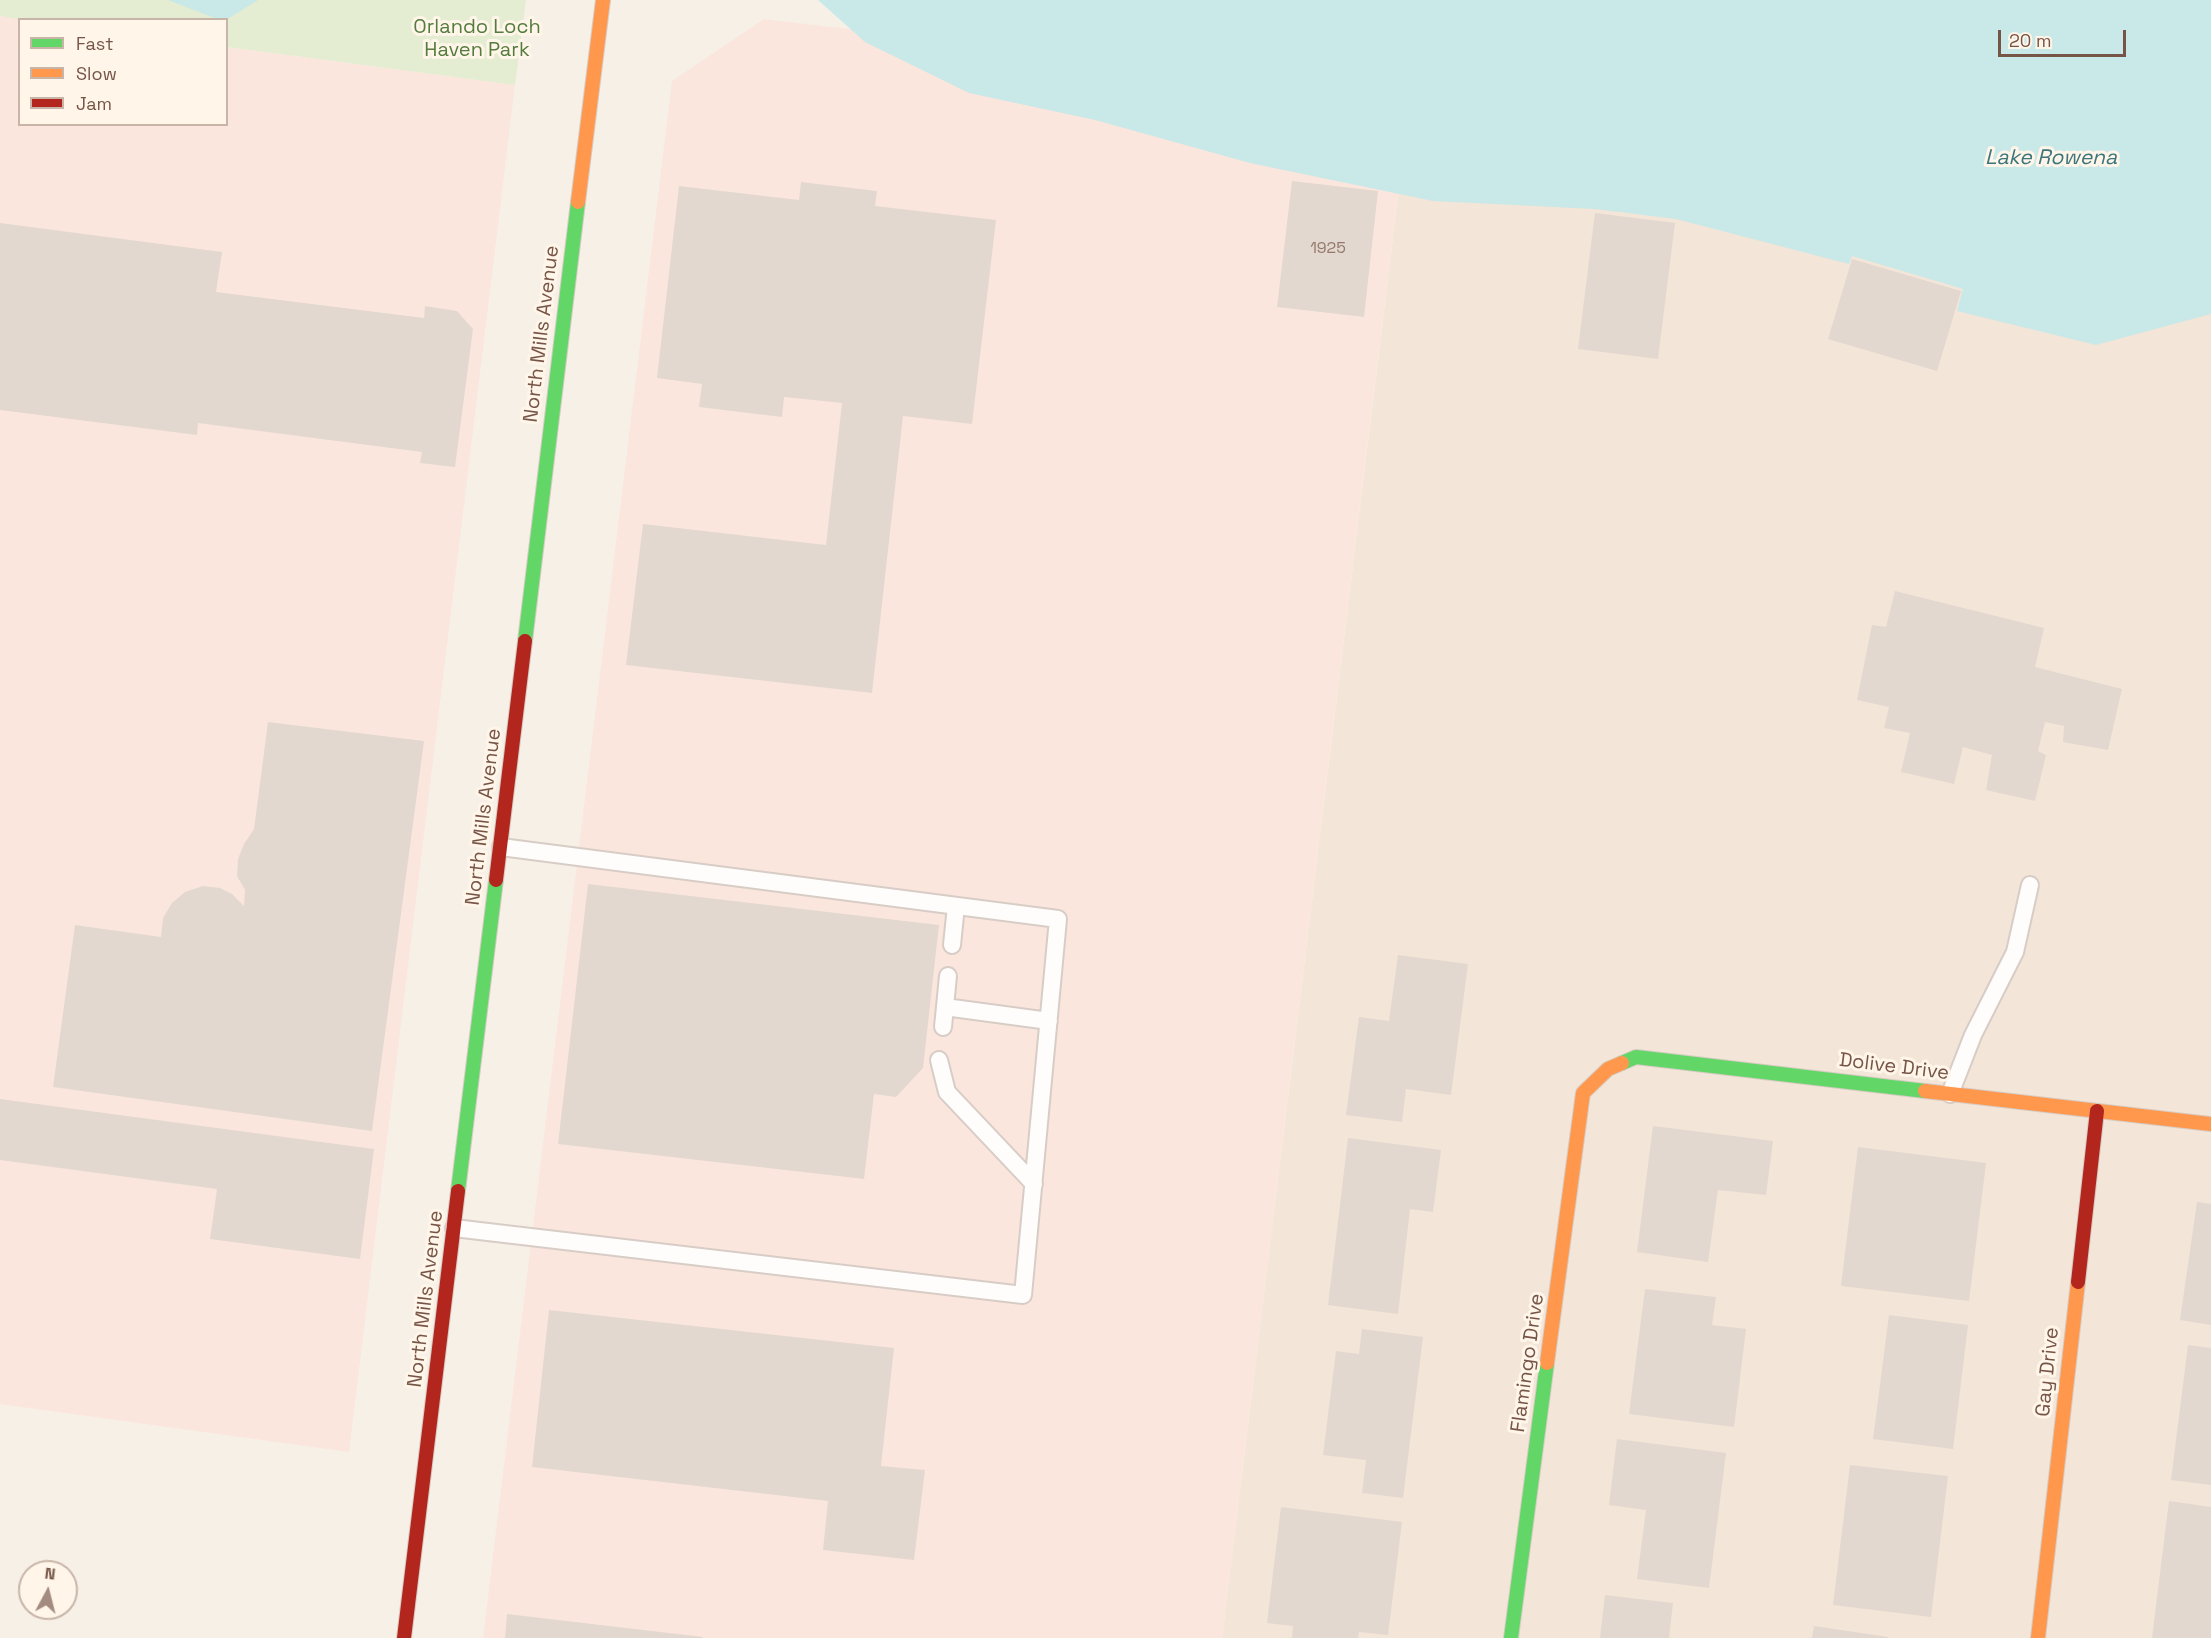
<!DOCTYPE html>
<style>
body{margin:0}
#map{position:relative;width:2211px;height:1638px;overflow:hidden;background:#f7f0e7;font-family:"Space Grotesk",sans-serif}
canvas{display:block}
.legend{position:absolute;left:18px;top:18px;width:210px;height:108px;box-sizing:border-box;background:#fff5e9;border:2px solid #c8b5a8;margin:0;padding:8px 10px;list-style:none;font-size:18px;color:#765547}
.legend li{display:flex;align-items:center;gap:12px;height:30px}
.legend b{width:30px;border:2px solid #c8b5a8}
.north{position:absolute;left:18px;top:1560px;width:60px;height:60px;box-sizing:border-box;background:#fff5e9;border:2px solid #c8b5a8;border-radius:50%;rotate:7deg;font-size:16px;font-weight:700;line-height:24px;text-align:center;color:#765547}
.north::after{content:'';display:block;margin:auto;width:21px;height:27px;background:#a38b7f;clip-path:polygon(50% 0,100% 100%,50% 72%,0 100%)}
.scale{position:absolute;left:1998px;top:30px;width:128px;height:27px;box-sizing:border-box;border:3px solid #765547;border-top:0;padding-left:8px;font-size:18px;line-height:21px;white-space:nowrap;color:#765547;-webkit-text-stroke:4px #fff5e9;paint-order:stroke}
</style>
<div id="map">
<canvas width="2211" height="1638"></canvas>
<ul class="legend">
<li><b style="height:8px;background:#63d668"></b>Fast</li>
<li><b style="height:8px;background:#ff974d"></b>Slow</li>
<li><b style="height:8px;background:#b3261e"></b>Jam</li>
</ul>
<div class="north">N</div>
<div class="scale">20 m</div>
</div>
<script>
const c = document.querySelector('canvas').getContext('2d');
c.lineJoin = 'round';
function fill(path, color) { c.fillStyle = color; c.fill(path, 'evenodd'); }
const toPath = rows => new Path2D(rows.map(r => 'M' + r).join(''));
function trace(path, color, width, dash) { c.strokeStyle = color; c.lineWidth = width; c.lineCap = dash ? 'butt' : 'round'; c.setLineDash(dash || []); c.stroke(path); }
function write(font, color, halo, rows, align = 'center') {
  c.font = font + ' "Space Grotesk",sans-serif'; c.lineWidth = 6; c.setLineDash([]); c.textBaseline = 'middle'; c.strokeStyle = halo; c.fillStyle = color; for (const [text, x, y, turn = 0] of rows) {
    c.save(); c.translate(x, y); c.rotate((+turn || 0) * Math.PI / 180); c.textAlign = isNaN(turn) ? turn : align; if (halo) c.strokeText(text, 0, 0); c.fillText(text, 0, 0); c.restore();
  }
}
fill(toPath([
 [1422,0,2211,0,2211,1638,1222,1638]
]), '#f3e5d7');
fill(toPath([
 [0,16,23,19,20,20,20,124,226,124,227,47,515,85,349,1452,0,1404],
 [764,19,1410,96,1222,1638,483,1638,672,81]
]), '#fbe6dd');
fill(toPath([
 [0,0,526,0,515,85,227,47,226,20,23,20,0,16]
]), '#e4edd1');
fill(toPath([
 [168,0,258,0,226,20,217,19],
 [818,0,2211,0,2211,314,2096,345,1957,311,1963,289,1852,256,1849,264,1676,219,1595,209,1433,201,1250,163,1095,120,969,93,865,42]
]), '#c9e8e8');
fill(toPath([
 [1292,181,1378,191,1364,317,1277,307],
 [801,182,877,191,875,206,996,220,972,424,903,416,872,693,626,665,643,524,826,545,842,403,784,397,782,417,699,407,702,384,657,378,679,186,799,200],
 [1595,213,1675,223,1658,359,1578,349],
 [0,223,222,252,216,292,424,318,425,306,457,311,473,329,455,467,420,463,422,452,198,423,197,435,0,410],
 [1852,259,1961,291,1937,371,1828,339],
 [1895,591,2044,628,2035,667,2122,689,2108,750,2063,742,2064,726,2045,722,2038,751,2046,755,2035,801,1986,790,1992,755,1963,747,1954,784,1901,772,1910,733,1884,728,1889,707,1857,700,1872,625,1886,627],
 [268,722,424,741,372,1131,53,1087,75,925,161,937,163,918,172,903,185,892,203,886,220,888,232,894,244,906,245,890,237,876,238,859,244,844,254,829],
 [588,884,939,925,923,1068,896,1097,874,1094,864,1179,558,1144],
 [1398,955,1468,964,1451,1095,1406,1089,1402,1122,1346,1115,1359,1017,1389,1021],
 [0,1099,374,1149,360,1259,210,1239,217,1189,0,1160],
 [1653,1126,1773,1141,1766,1195,1718,1190,1708,1262,1637,1252],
 [1348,1138,1441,1150,1433,1212,1410,1209,1398,1314,1328,1305],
 [1858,1147,1986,1163,1969,1301,1841,1286],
 [2197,1202,2211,1204,2211,1325,2180,1320],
 [1645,1289,1716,1297,1712,1325,1746,1329,1734,1427,1629,1414],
 [549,1310,894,1348,881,1466,925,1470,914,1560,823,1550,828,1501,532,1467],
 [1889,1315,1968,1325,1953,1449,1873,1439],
 [1362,1329,1423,1337,1403,1498,1362,1493,1366,1460,1323,1455,1336,1351,1359,1354],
 [2188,1345,2211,1348,2211,1485,2171,1480],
 [1617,1439,1726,1453,1709,1588,1637,1579,1646,1510,1609,1505],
 [1850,1465,1948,1476,1931,1617,1833,1605],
 [2169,1501,2211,1507,2211,1638,2152,1638],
 [1281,1507,1402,1522,1388,1635,1359,1632,1358,1638,1292,1638,1293,1626,1267,1623],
 [1605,1595,1673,1603,1669,1638,1600,1638],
 [507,1614,703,1637,703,1638,505,1638],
 [1814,1626,1888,1637,1888,1638,1812,1638]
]), '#e3d8cf');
const lane = toPath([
 [952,945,956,906],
 [945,1007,1049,1021],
 [943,1027,948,976],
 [939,1060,947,1092,1034,1184],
 [1950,1094,1973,1035,2015,952,2030,885],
 [454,1228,1023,1295,1058,919,501,847]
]);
const fast = toPath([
 [525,641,578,202],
 [1622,1063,1636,1057,1925,1091],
 [458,1191,496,880],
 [1511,1638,1547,1363]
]);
const slow = toPath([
 [578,202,603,0],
 [1925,1091,2211,1124],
 [1547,1363,1583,1093,1608,1069,1622,1063],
 [2038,1638,2078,1282]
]);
const jam = toPath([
 [496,880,525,641],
 [2078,1282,2097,1111],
 [404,1638,458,1191]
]);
trace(lane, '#d8cdc6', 20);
trace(fast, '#d7ccc4', 16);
trace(slow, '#d7ccc4', 16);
trace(jam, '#d7ccc4', 16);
trace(lane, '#fefdfb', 16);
trace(fast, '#63d668', 14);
trace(slow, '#ff974d', 14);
trace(jam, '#b3261e', 14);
write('16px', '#93786b', null, [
 ["1925",1328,249]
]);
write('20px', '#547c3e', '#fff5e9', [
 ["Orlando Loch",477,28],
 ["Haven Park",477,51]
]);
write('20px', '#765547', '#fff5e9', [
 ["North Mills Avenue",542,334,-83],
 ["North Mills Avenue",484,817,-83],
 ["Dolive Drive",1894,1067,7],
 ["North Mills Avenue",426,1299,-83],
 ["Flamingo Drive",1528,1363,-82],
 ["Gay Drive",2048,1372,-84]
]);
write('italic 21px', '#3a767c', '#fff5e9', [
 ["Lake Rowena",2051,158]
]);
</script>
